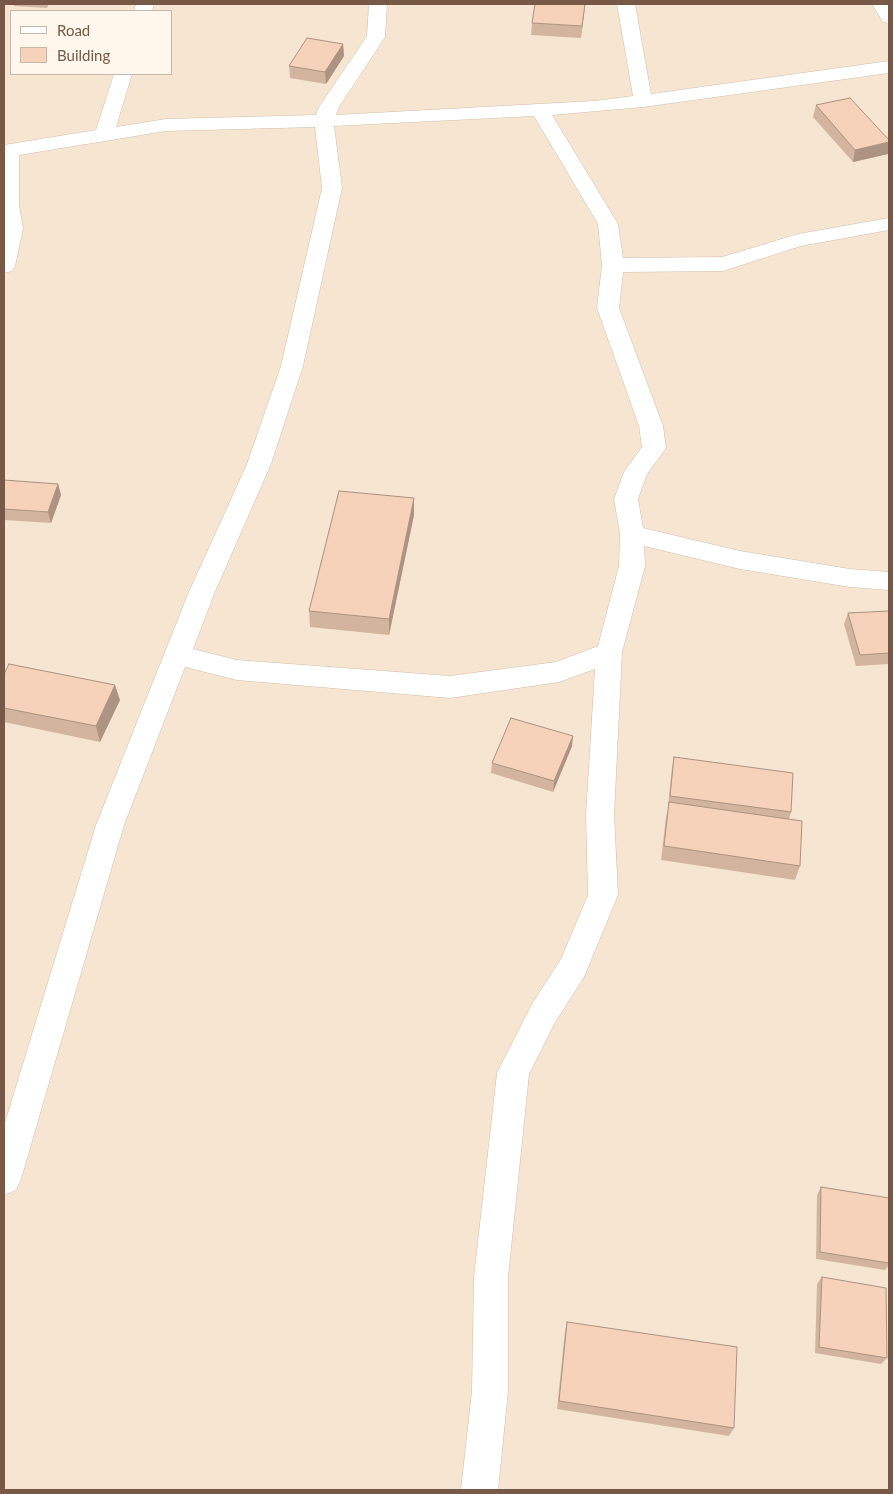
<!DOCTYPE html>
<style>
body{margin:0}
#map{position:relative;width:893px;height:1494px;overflow:hidden;background:#fef4e3;font-family:Lato,sans-serif}
canvas{display:block}
.frame{position:absolute;inset:0;border:5px solid #785947;pointer-events:none}
.legend{position:absolute;left:10px;top:10px;width:162px;height:65px;box-sizing:border-box;background:#fff7eb;border:1px solid #c9b8a9;margin:0;padding:6px 9px;list-style:none;font-size:15px;color:#785947}
.legend li{display:flex;align-items:center;gap:10px;height:25px}
.legend b{width:25px;border:1px solid #c9b8a9}
</style>
<div id="map">
<canvas width="893" height="1494"></canvas>
<div class="frame"></div>
<ul class="legend">
<li><b style="height:6px;background:#fff"></b>Road</li>
<li><b style="height:14px;background:#f5d2b9"></b>Building</li>
</ul>
</div>
<script>
const c = document.querySelector('canvas').getContext('2d');
c.lineJoin = 'round';
function fill(path, color) { c.fillStyle = color; c.fill(path, 'evenodd'); }
const toPath = rows => new Path2D(rows.map(r => 'M' + r).join(''));
function trace(path, color, width, dash) { c.strokeStyle = color; c.lineWidth = width; c.lineCap = dash ? 'butt' : 'round'; c.setLineDash(dash || []); c.stroke(path); }
fill(toPath([
 [4,4,889,4,889,1490,4,1490],
 [11,11,171,11,171,74,11,74]
]), '#f6e6d1');
const street = toPath([
 [136,4,154,4,152,11,134,11,136,4],
 [369,4,387,4,385,37,339,107,336,115,594,101,633,96,617,4,635,4,651,94,889,61,889,73,643,107,552,115,618,224,623,258,722,257,798,234,889,218,889,230,801,246,723,271,623,272,619,308,663,426,666,448,647,474,638,499,643,528,740,551,850,569,889,572,889,590,850,587,740,569,644,546,645,566,622,652,614,815,618,895,584,977,554,1024,529,1074,508,1277,508,1391,498,1490,461,1490,472,1391,474,1277,497,1073,532,1004,561,959,588,895,586,815,595,669,559,682,450,698,237,680,185,667,124,825,21,1179,16,1190,4,1195,4,1126,96,825,188,594,247,464,281,366,322,188,315,127,166,131,19,155,19,205,23,229,15,266,12,271,4,273,4,145,96,130,114,74,132,74,116,127,166,119,316,115,319,107,367,36,369,4],
 [534,116,598,224,602,265,597,308,639,426,642,447,624,472,614,499,620,534,619,566,598,646,556,662,450,676,237,660,193,649,214,594,271,464,303,366,342,188,334,126,534,116],
 [872,4,889,4,889,23,883,22,872,4]
]);
trace(street, '#d2bdab', 1);
fill(street, '#fff');
fill(toPath([
 [14,4,49,4,47,8,14,6],
 [585,4,581,38,531,35,532,23],
 [343,44,344,56,326,84,290,78,289,66],
 [816,105,888,154,853,162,813,117],
 [4,480,58,484,61,495,51,523,4,520],
 [414,498,414,515,389,635,310,627,309,611],
 [889,611,889,664,856,666,844,624,848,613],
 [4,674,120,700,100,742,4,722],
 [572,746,553,792,491,773,492,763],
 [674,757,791,812,789,819,800,866,795,880,661,860,666,817,669,806,668,806,672,767],
 [821,1187,889,1198,889,1265,885,1270,816,1259,817,1195],
 [822,1277,887,1358,881,1364,815,1353,817,1284],
 [567,1322,734,1428,729,1436,557,1409,565,1331]
]), '#d3b59f');
fill(toPath([
 [585,4,584,14,581,38,582,26],
 [343,44,344,56,326,84,325,72],
 [889,142,889,149,888,154,853,162,855,150],
 [58,484,61,495,51,523,48,512],
 [414,498,414,515,389,635,389,619],
 [115,685,120,700,100,742,96,726],
 [573,736,572,746,553,792,554,781]
]), '#ac9382');
const building = toPath([
 [535,4,585,4,582,26,532,23,535,4],
 [307,38,343,44,325,72,289,66,307,38],
 [850,98,889,140,889,142,855,150,816,105,850,98],
 [4,480,58,484,48,512,4,509,4,480],
 [339,491,414,498,389,619,309,611,339,491],
 [889,611,889,653,860,655,848,613,889,611],
 [9,664,115,685,96,726,4,708,4,674,9,664],
 [511,718,573,736,554,781,492,763,511,718],
 [674,757,793,773,791,812,670,796,674,757],
 [669,802,802,821,800,866,664,846,669,802],
 [821,1187,889,1198,889,1263,820,1252,821,1187],
 [822,1277,886,1288,887,1358,819,1347,822,1277],
 [567,1322,737,1347,734,1428,559,1401,567,1322]
]);
fill(building, '#f5d2b9');
trace(building, '#ac9382', 1);
</script>
